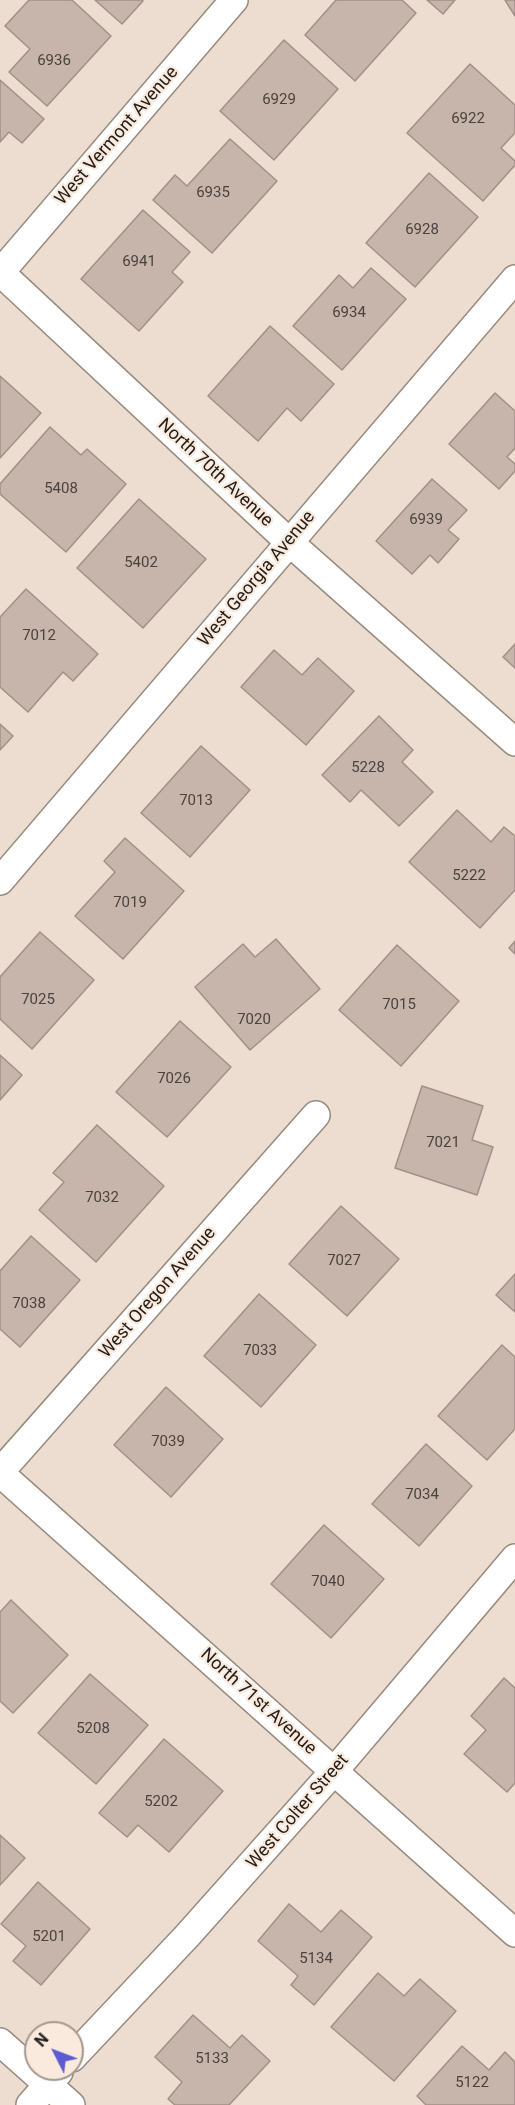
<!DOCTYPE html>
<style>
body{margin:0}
#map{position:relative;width:515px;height:2105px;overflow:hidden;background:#ecddd0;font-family:Roboto,sans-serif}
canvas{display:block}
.north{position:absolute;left:24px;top:2021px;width:60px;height:60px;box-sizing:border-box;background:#f9eadd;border:2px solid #a3988e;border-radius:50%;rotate:312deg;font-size:16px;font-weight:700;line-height:24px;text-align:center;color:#221c18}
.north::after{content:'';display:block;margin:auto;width:21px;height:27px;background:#5d5bd3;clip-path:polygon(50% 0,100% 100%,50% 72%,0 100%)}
</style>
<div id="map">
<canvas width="515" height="2105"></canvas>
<div class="north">N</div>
</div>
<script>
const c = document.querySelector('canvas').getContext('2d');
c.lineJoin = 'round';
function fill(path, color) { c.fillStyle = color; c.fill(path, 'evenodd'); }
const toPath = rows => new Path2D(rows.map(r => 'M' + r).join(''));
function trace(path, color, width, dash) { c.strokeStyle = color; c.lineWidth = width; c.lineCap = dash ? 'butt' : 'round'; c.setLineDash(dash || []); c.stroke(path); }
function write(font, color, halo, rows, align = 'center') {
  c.font = font + ' Roboto,sans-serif'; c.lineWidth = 4.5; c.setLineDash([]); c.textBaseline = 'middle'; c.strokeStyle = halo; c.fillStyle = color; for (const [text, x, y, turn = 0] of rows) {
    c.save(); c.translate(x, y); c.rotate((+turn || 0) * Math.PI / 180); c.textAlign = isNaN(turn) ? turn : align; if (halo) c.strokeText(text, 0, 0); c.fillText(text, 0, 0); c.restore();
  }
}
const building = toPath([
 [29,0,72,0,111,36,47,106,9,72,30,49,5,26,29,0],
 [95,0,142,0,143,1,122,24,95,0],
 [336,0,402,0,416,13,355,81,305,35,336,0],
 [427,0,455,0,443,14,427,0],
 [505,0,515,0,515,16,505,0],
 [284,40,338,89,274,160,220,111,284,40],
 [470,64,515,105,515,133,501,148,515,161,515,165,483,201,407,133,470,64],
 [0,80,44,119,22,143,9,132,0,142,0,80],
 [230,139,277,181,212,253,153,200,175,175,187,186,230,139],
 [429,173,478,217,415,287,366,243,429,173],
 [143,210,190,252,172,272,183,282,139,331,81,279,143,210],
 [371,268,406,299,342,370,293,326,339,275,353,288,371,268],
 [270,326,334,384,301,421,287,408,258,441,208,396,270,326],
 [0,376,41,413,0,458,0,376],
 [495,393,515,411,515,448,507,457,515,464,515,471,499,489,449,444,495,393],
 [50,427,81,455,87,449,126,484,66,552,0,494,0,484,50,427],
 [432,479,467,510,448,530,459,539,438,563,430,555,412,574,376,541,432,479],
 [139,499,206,559,143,628,77,568,139,499],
 [26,589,98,654,73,681,63,672,28,712,0,687,0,617,26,589],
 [515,644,515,668,503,657,515,644],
 [274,650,302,675,318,658,354,691,306,745,241,687,274,650],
 [379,716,413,750,402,762,433,792,399,826,361,790,350,802,322,775,379,716],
 [0,724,13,736,0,750,0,724],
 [201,746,250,790,190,857,141,813,201,746],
 [457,810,491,842,504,827,515,836,515,890,480,928,409,862,457,810],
 [125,838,184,891,123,959,75,916,115,872,104,861,125,838],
 [40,932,94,980,32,1049,0,1019,0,977,40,932],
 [276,939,320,989,250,1050,195,987,243,944,255,957,276,939],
 [515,941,515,954,509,948,515,941],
 [397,945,459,1001,401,1066,339,1010,397,945],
 [180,1021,231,1067,167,1137,116,1092,180,1021],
 [0,1055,22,1075,0,1100,0,1055],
 [422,1086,483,1106,472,1140,493,1147,477,1195,395,1168,422,1086],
 [97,1125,164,1186,96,1262,39,1210,64,1182,53,1173,97,1125],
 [341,1206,399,1259,347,1316,289,1264,341,1206],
 [31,1236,80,1280,20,1347,0,1329,0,1271,31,1236],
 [515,1274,515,1312,496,1295,515,1274],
 [259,1294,316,1345,261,1407,204,1356,259,1294],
 [502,1345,515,1357,515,1429,487,1460,438,1416,502,1345],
 [166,1387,223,1439,171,1497,114,1445,166,1387],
 [426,1444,472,1486,419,1546,372,1504,426,1444],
 [324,1525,384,1579,331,1638,271,1584,324,1525],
 [11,1600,68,1655,13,1713,0,1701,0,1612,11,1600],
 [90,1674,148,1725,96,1784,38,1733,90,1674],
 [504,1678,515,1688,515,1783,507,1792,464,1754,486,1730,471,1716,504,1678],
 [164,1739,223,1791,169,1852,138,1825,127,1837,99,1813,164,1739],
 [0,1835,25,1858,0,1885,0,1835],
 [38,1882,90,1929,41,1985,13,1961,26,1946,1,1924,38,1882],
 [289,1904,321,1932,341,1910,372,1937,314,2005,291,1985,298,1976,258,1941,289,1904],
 [378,1973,404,1996,420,1979,456,2011,394,2081,331,2027,378,1973],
 [193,2015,230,2048,242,2035,270,2061,229,2105,175,2105,168,2099,182,2082,155,2057,193,2015],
 [462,2046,489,2070,505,2052,515,2062,515,2105,426,2105,417,2096,462,2046]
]);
fill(building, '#c7b5ac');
trace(building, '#a29088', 1.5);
const street = toPath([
 [0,272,289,542,515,742],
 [0,273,234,0],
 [0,881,515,279],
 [0,1472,316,1115],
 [0,1473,515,1933],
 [0,2042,71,2105],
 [72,2058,187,1936,335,1770,515,1558],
 [30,2105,59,2072]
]);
trace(street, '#988b7e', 30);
trace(street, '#fff', 27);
write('15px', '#4b423d', null, [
 ["6936",54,61],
 ["6929",279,100],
 ["6922",468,119],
 ["6935",213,193],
 ["6928",422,230],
 ["6941",139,262],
 ["6934",349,313],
 ["5408",61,489],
 ["6939",426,520],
 ["5402",141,563],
 ["7012",39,636],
 ["5228",368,768],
 ["7013",196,801],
 ["5222",469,876],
 ["7019",130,903],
 ["7025",38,1000],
 ["7015",399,1005],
 ["7020",254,1020],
 ["7026",174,1079],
 ["7021",443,1143],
 ["7032",102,1198],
 ["7027",344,1261],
 ["7038",29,1304],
 ["7033",260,1351],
 ["7039",168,1442],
 ["7034",422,1495],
 ["7040",328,1582],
 ["5208",93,1729],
 ["5202",161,1802],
 ["5201",49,1937],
 ["5134",316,1959],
 ["5133",212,2059],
 ["5122",472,2083]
]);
write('18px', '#221c18', '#f9eadd', [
 ["West Vermont Avenue",117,136,-49],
 ["North 70th Avenue",215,473,43],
 ["West Georgia Avenue",257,579,-50],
 ["West Oregon Avenue",158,1293,-49],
 ["North 71st Avenue",258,1702,42],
 ["West Colter Street",298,1812,-49]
]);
</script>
